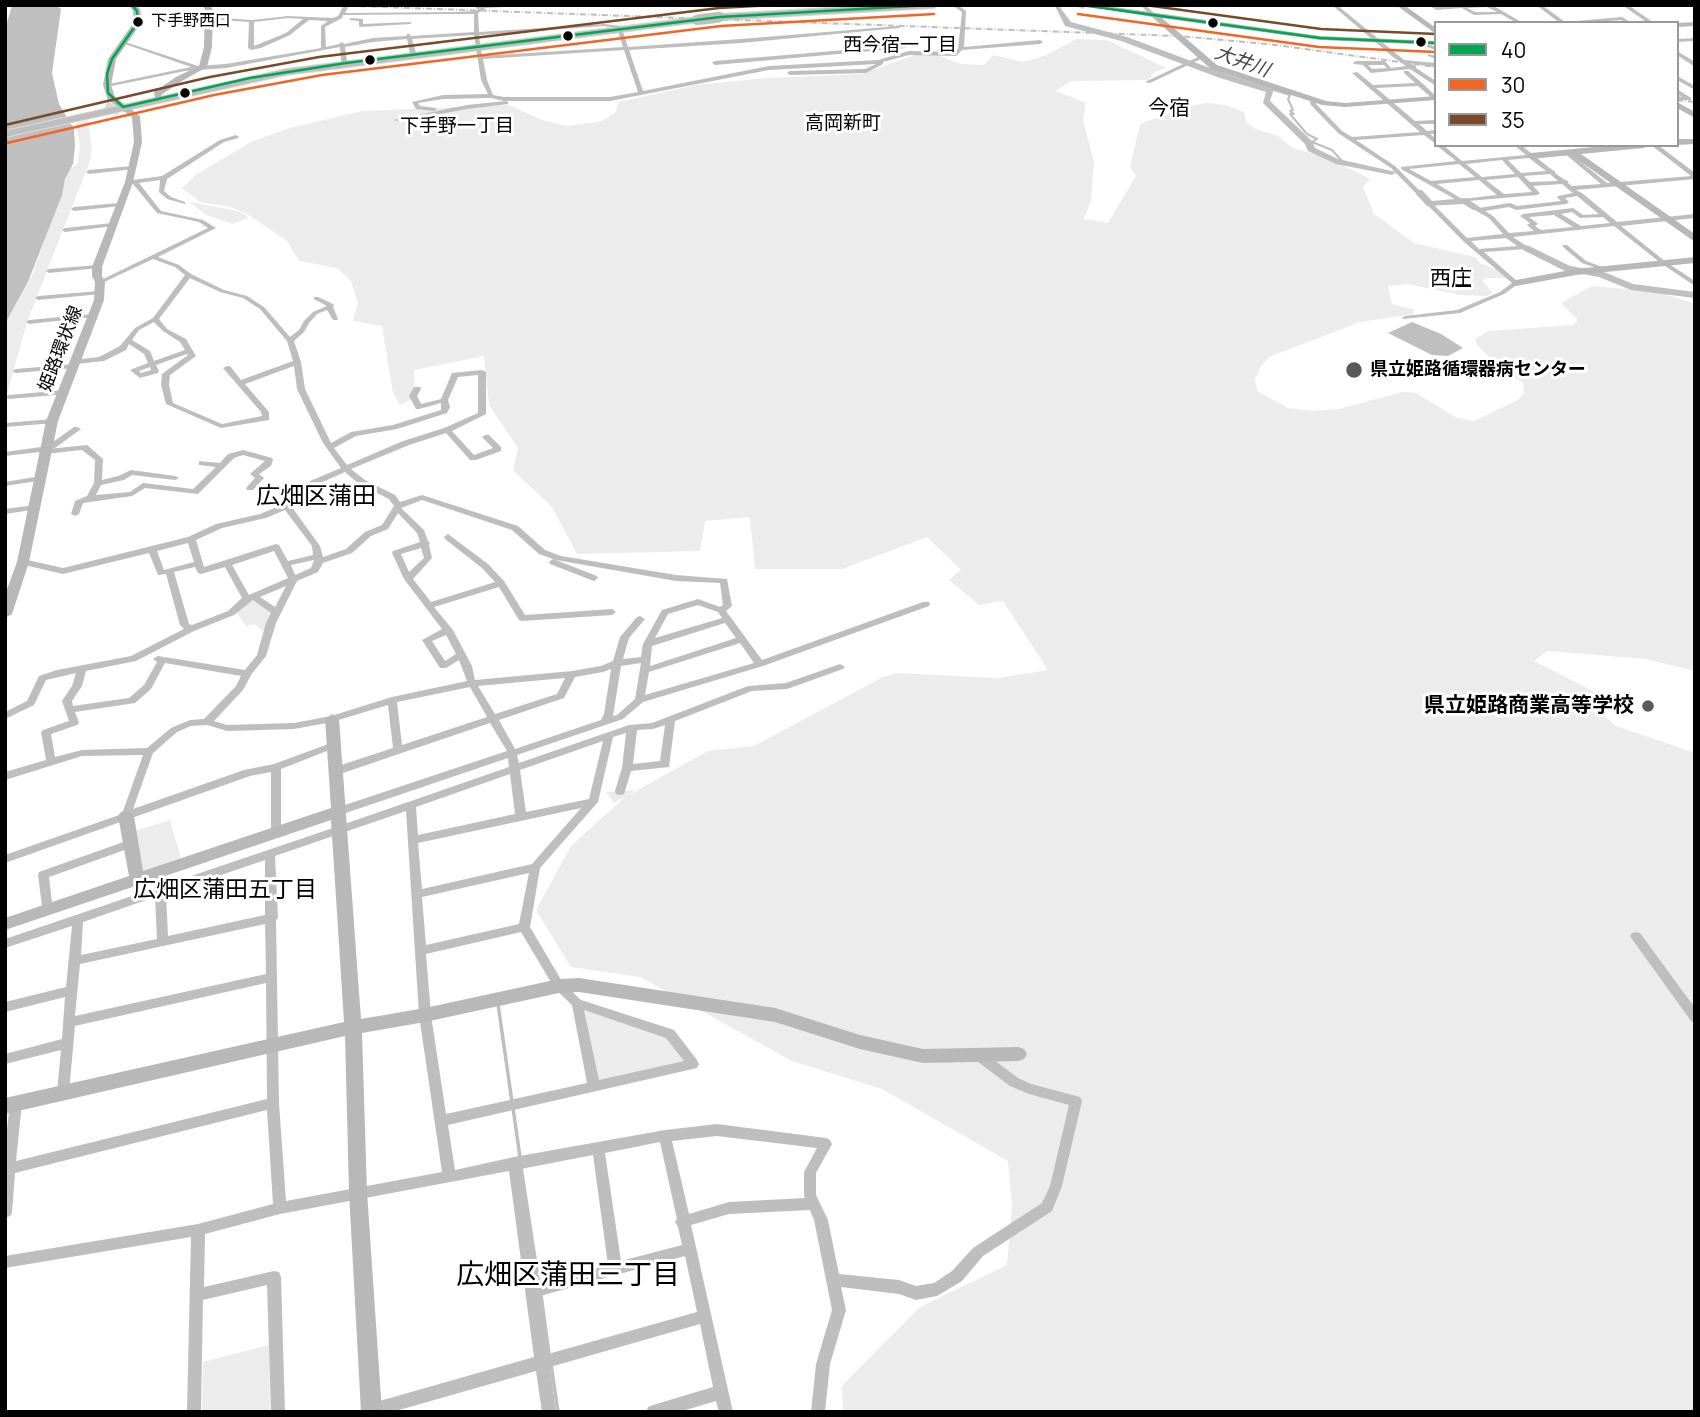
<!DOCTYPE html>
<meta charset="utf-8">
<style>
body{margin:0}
#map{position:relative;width:1700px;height:1417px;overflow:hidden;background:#fff;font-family:Manrope,sans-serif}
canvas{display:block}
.frame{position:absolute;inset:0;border:7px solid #000;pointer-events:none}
.legend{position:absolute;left:1434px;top:21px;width:245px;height:126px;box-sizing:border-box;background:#fff;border:2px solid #999;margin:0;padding:9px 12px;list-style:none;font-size:21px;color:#000}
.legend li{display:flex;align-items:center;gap:14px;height:35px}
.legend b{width:35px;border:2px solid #999}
</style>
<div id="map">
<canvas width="1700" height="1417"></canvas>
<div class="frame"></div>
<ul class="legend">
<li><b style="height:9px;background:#00a651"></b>40</li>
<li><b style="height:9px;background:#f26522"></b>30</li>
<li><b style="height:9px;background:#7a4b2a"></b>35</li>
</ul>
</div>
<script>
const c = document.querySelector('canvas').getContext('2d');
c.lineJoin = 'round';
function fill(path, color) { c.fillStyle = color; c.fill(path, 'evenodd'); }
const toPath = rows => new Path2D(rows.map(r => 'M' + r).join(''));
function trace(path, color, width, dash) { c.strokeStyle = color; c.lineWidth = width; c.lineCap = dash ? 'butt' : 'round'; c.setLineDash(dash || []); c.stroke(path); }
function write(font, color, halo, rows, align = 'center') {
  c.font = font + ' Manrope,"Noto Sans JP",sans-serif'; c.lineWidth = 6; c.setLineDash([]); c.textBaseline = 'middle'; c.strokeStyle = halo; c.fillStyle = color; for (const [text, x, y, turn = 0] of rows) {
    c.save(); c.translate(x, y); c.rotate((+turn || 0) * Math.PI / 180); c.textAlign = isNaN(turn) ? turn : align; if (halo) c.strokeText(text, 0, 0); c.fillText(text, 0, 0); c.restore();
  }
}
fill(toPath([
 [1077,39,1107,40,1166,68,1153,73,1149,80,1071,81,1056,91,1086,103,1083,120,1094,162,1091,201,1084,219,1108,223,1136,176,1130,167,1140,124,1189,106,1206,103,1225,105,1244,112,1247,123,1255,129,1278,136,1293,148,1326,157,1370,179,1363,187,1374,214,1414,243,1475,257,1480,263,1495,269,1507,278,1487,278,1482,281,1493,293,1486,296,1460,295,1407,284,1388,286,1392,304,1413,309,1414,314,1360,322,1269,357,1261,366,1255,379,1257,391,1288,408,1314,411,1339,409,1402,392,1416,393,1457,418,1474,421,1518,400,1524,393,1523,383,1502,369,1476,344,1476,338,1489,331,1573,325,1578,320,1561,303,1592,286,1659,292,1695,304,1695,671,1646,659,1547,651,1534,661,1593,691,1595,707,1616,726,1695,753,1695,1412,843,1412,842,1386,920,1307,1007,1265,1012,1206,1008,1161,882,1089,792,1061,640,977,571,967,536,910,571,846,626,796,614,803,606,792,635,790,627,796,708,751,754,746,881,678,896,673,998,678,1048,670,1003,601,979,605,949,580,961,570,927,537,842,569,755,569,750,517,705,521,700,551,577,554,552,507,513,470,518,448,489,405,484,356,414,370,415,398,400,405,393,393,382,326,353,321,358,303,351,281,337,268,299,261,287,241,249,215,230,207,200,202,182,188,197,174,251,142,290,128,362,111,509,105,542,120,568,126,602,121,615,113,619,102,696,85,766,78,861,74,918,54,935,54,960,64,984,65,993,55,1023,62,1044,56],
 [88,120,92,149,90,161,27,322,5,401,5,325,32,276,69,170,78,163,80,145,76,123],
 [190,202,238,211,246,215,248,218,233,224,206,215],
 [253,598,273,613,265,632,254,624,246,626,236,612],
 [170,820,181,858,143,872,132,832],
 [584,1010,668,1037,686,1062,599,1081],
 [269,1345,270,1412,202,1412,203,1362]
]), '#ececec');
fill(toPath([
 [12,5,55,5,61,9,52,73,59,104,74,129,75,146,73,164,65,179,62,195,28,282,5,324,5,30],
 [1412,322,1441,334,1463,348,1448,356,1432,355,1388,333]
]), '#bfbfbf');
trace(toPath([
 [1274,90,1290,95,1288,99,1293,110,1290,111,1294,114,1290,114,1307,134,1317,139,1312,142,1332,150,1342,161]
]), '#bfbfbf', 2);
trace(toPath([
 [498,1004,512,1102],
 [513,1108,520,1157],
 [521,1167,539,1285],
 [541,1295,549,1354],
 [551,1364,558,1412]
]), '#bfbfbf', 3.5);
fill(toPath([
 [1055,6,1059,6,1071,22,1127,37,1226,74,1274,89,1270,101,1312,141,1315,148,1338,159,1396,172,1392,175,1336,164,1308,151,1305,144,1263,103,1266,92,1220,78,1121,41,1065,26,1055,6],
 [1416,190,1422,190,1432,201,1466,198,1481,208,1473,210,1464,204,1427,206,1416,194,1416,190],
 [1523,246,1529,246,1570,266,1604,272,1633,284,1695,292,1695,298,1631,290,1599,277,1565,271,1523,250,1523,246]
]), '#bfbfbf');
trace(toPath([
 [106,105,119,112]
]), '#d9d9d9', 8, [8, 4.5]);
const highway = toPath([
 [882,5,938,5,934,8,720,20,716,17,720,14,882,5],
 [1075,5,1087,5,1083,8,1075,5],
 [697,17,701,20,700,22,286,75,5,137,5,131,286,69,697,17]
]);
trace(highway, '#dbdbdb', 2);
fill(toPath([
 [344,5,349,5,345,13,455,12,475,11,485,6,542,5,486,8,478,13,479,32,604,24,621,26,628,47,741,39,899,26,901,27,899,28,741,43,629,50,643,91,769,66,878,60,909,51,955,52,958,49,962,12,952,5,958,5,966,11,964,47,1040,40,1043,42,1040,44,962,50,956,56,909,55,883,62,883,64,866,73,790,75,787,73,790,71,865,69,876,64,769,70,610,101,504,101,491,98,443,99,418,103,420,106,436,108,436,110,434,111,416,109,412,102,443,95,488,94,481,80,474,35,412,39,416,53,413,55,410,53,407,39,373,42,345,47,347,61,344,63,341,61,340,47,226,68,185,71,107,87,104,85,191,67,122,43,122,41,198,66,226,64,321,48,321,26,328,21,309,20,290,35,261,48,251,50,248,48,249,22,208,19,206,17,252,20,288,16,333,18,338,16,344,5],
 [455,14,474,14,474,32,411,36,408,33,406,36,373,38,344,44,342,42,339,44,326,47,325,27,342,18,343,15,455,14],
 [288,18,303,19,286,33,254,46,254,22,288,18],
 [604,26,617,28,623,47,482,56,480,44,479,35,604,26],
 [624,50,638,92,610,97,504,97,493,95,487,80,483,59,624,50],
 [382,5,479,5,479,6,477,7,382,5],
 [1140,5,1145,5,1156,15,1152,16,1140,5],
 [1332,5,1337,5,1404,60,1436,63,1436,67,1409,63,1416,66,1416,68,1436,81,1436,86,1410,69,1371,73,1363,65,1354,64,1353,63,1356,61,1385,61,1391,68,1406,66,1393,57,1332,5],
 [1368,65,1384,65,1387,68,1372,69,1368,65],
 [1429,5,1434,5,1437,7,1492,5,1523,23,1517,23,1501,14,1474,15,1462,8,1436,10,1429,5],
 [1487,7,1497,12,1475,12,1467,8,1487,7],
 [1536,5,1542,5,1565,22,1622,17,1632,23,1626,23,1621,20,1585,23,1560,23,1536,5],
 [1622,5,1628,5,1654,23,1648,23,1622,5],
 [1692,5,1695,5,1695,7,1693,7,1692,5],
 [351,18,363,19,363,24,410,22,412,23,410,24,361,27,359,26,359,21,349,20,351,18],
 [1695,38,1695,41,1677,42,1677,39,1695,38],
 [1420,41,1436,47,1436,50,1418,44,1417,43,1420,41],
 [904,45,906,46,906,48,715,65,712,63,715,61,904,45],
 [1677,51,1695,62,1695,67,1677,55,1677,51],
 [1428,54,1436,56,1436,59,1428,56,1428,54],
 [1200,56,1205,57,1150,83,1145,82,1200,56],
 [1404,71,1408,71,1422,83,1436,96,1436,99,1433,99,1418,86,1376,88,1415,121,1436,120,1436,124,1419,124,1427,131,1436,130,1436,134,1430,134,1436,139,1436,144,1424,135,1356,140,1395,166,1467,238,1503,234,1489,218,1401,169,1401,167,1456,161,1436,145,1443,145,1462,161,1526,155,1514,145,1521,145,1552,170,1555,171,1555,173,1565,180,1568,181,1568,183,1572,186,1601,184,1564,153,1563,152,1566,150,1607,183,1691,176,1651,145,1658,145,1695,173,1695,179,1576,190,1582,193,1617,222,1695,214,1695,218,1621,226,1666,262,1695,281,1695,286,1662,264,1614,226,1513,237,1525,245,1529,246,1548,256,1543,257,1526,249,1484,252,1518,282,1518,284,1504,294,1460,313,1403,319,1402,318,1405,316,1457,310,1500,292,1512,283,1463,241,1391,168,1338,133,1310,104,1311,99,1315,99,1316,104,1342,131,1352,137,1420,132,1352,73,1357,72,1373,85,1415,83,1404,73,1404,71],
 [1529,158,1546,171,1521,173,1508,160,1529,158],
 [1502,160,1515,174,1482,177,1466,164,1502,160],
 [1459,164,1475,177,1431,181,1409,169,1459,164],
 [1550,174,1558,181,1530,182,1524,176,1550,174],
 [1518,177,1532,192,1504,194,1486,180,1518,177],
 [1479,180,1497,195,1462,199,1437,184,1479,180],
 [1562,184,1573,193,1558,196,1557,197,1561,201,1517,206,1510,203,1479,208,1468,201,1537,195,1540,193,1533,186,1562,184],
 [1577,196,1599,214,1583,215,1573,208,1523,214,1520,216,1530,223,1527,225,1534,231,1509,233,1493,216,1485,211,1509,207,1516,210,1566,204,1569,202,1565,198,1577,196],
 [1572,212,1580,218,1603,217,1610,223,1581,226,1561,214,1572,212],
 [1554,215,1573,227,1541,230,1535,226,1538,224,1537,223,1529,217,1554,215],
 [1506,238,1517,246,1479,249,1471,241,1506,238],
 [1677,76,1695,86,1695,90,1677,80,1677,76],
 [1677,89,1691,98,1691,100,1677,100,1677,96,1682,97,1677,94,1677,89],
 [506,101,508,102,508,104,467,109,407,120,413,121,417,127,414,129,409,123,393,120,467,105,506,101],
 [236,135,239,137,238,138,224,142,167,179,164,191,171,197,185,202,185,204,167,199,159,192,160,180,139,183,161,211,203,220,216,228,158,257,179,265,191,274,224,290,247,296,264,307,290,337,299,330,304,321,313,312,327,306,314,299,314,297,318,297,333,304,334,305,333,307,338,319,337,320,333,320,327,310,317,314,309,323,304,332,294,341,301,362,305,389,331,443,351,432,393,425,441,410,441,403,419,409,416,409,409,396,414,387,420,387,421,389,417,396,421,404,441,399,452,373,482,370,486,372,486,414,452,431,474,455,493,448,482,437,486,435,489,435,501,447,501,451,476,460,470,460,446,433,409,445,351,469,365,480,395,495,400,502,422,495,518,526,545,550,561,556,676,575,727,579,732,606,726,611,762,660,923,602,929,602,930,604,929,606,763,666,643,702,623,719,517,755,519,763,629,725,652,723,748,686,786,683,840,664,845,667,843,669,787,689,752,691,675,721,669,767,631,771,625,791,624,794,620,795,616,794,615,791,622,768,626,733,613,737,598,802,540,868,530,927,563,983,581,1000,674,1030,697,1060,699,1064,697,1068,448,1125,455,1170,514,1157,665,1130,717,1124,826,1138,830,1140,832,1144,816,1173,816,1195,828,1220,839,1274,899,1280,916,1286,934,1283,952,1271,973,1248,1042,1203,1050,1186,1069,1105,1029,1094,1010,1086,974,1059,972,1055,974,1051,978,1050,982,1051,1018,1078,1031,1084,1080,1097,1082,1101,1062,1186,1052,1211,983,1256,962,1281,937,1296,916,1300,899,1294,841,1287,846,1310,830,1364,825,1412,811,1412,816,1364,832,1310,814,1220,810,1210,729,1214,691,1225,733,1412,719,1412,716,1401,679,1412,646,1412,648,1407,653,1405,713,1387,700,1324,550,1367,556,1412,542,1412,536,1371,392,1412,362,1412,364,1406,369,1404,534,1357,509,1171,280,1214,205,1234,204,1287,274,1271,279,1272,281,1277,285,1412,271,1412,267,1285,203,1300,201,1412,187,1412,191,1237,5,1268,5,1256,198,1224,273,1204,267,1110,15,1173,12,1212,10,1216,5,1218,5,1147,10,1103,12,1099,16,1098,20,1099,22,1103,16,1161,267,1099,266,983,75,1026,69,1092,67,1096,63,1097,59,1096,57,1092,61,1050,5,1064,5,1054,62,1039,65,997,5,1012,5,1002,66,987,72,926,5,948,5,939,336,827,509,767,508,758,337,816,333,815,332,812,333,809,507,751,490,723,340,774,332,774,331,771,332,768,393,748,388,705,332,722,294,729,227,731,207,725,191,726,177,732,153,753,133,809,244,770,274,764,331,743,337,743,339,745,337,747,281,769,281,831,280,834,272,834,271,831,271,772,250,776,5,863,5,855,122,814,143,755,82,756,5,780,5,772,46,760,41,732,43,730,69,721,62,701,72,686,76,673,46,680,34,705,5,719,5,712,27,701,39,676,57,670,131,656,184,629,180,625,166,574,158,575,149,553,63,574,20,564,19,562,20,560,23,559,63,568,188,537,216,524,260,514,284,504,310,481,341,468,323,443,297,389,294,366,245,384,269,412,269,420,221,428,166,404,161,385,162,374,188,355,187,354,156,365,159,371,158,373,140,378,130,370,148,363,144,354,129,344,126,350,104,361,76,364,79,366,75,368,16,373,12,371,16,369,75,364,72,362,73,360,99,357,120,346,135,328,153,318,185,275,175,267,153,259,102,283,97,282,208,228,199,222,157,213,133,184,130,182,133,180,162,176,220,140,236,135],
 [190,278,220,292,243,298,260,309,287,341,293,361,241,380,230,366,227,366,223,368,261,412,262,416,222,424,173,403,169,385,170,375,196,356,186,339,167,329,159,319,190,278],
 [154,322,163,331,180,342,185,350,154,361,150,351,132,340,139,330,154,322],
 [150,367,151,370,141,373,139,371,150,367],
 [478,375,478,413,444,428,403,441,347,465,334,448,356,436,397,429,447,413,450,407,448,400,458,377,478,375],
 [345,472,359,484,389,499,394,506,382,525,365,532,346,549,323,557,320,546,291,506,316,485,345,472],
 [422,500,512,530,539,554,556,560,676,581,720,583,723,605,720,607,698,599,662,610,643,644,641,657,623,659,629,638,645,619,640,616,637,617,620,637,613,661,601,666,572,671,475,680,472,666,453,630,434,607,499,587,519,620,522,621,612,615,616,612,612,609,525,615,504,581,488,564,448,534,444,537,445,539,482,568,495,582,431,602,413,579,432,558,429,545,430,543,428,541,424,530,401,508,422,500],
 [285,510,312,546,313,555,288,561,279,545,276,544,204,567,196,540,222,528,266,518,285,510],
 [398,513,417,533,420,542,393,551,392,553,404,579,442,629,422,640,440,668,446,668,459,660,467,681,392,697,331,716,294,723,227,725,214,721,243,690,251,675,266,656,276,623,297,581,318,572,323,563,352,553,371,536,388,529,398,513],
 [188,543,194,562,164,570,157,551,188,543],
 [421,548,424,558,409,572,401,554,421,548],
 [274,551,288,578,249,595,232,565,274,551],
 [314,560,311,568,295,575,291,565,314,560],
 [195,567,198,573,201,574,225,567,242,598,228,611,192,625,189,624,174,572,195,567],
 [286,586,275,607,260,597,286,586],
 [253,600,271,613,266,623,257,655,245,670,158,656,153,659,157,662,144,685,129,698,73,706,72,701,82,686,86,671,136,661,194,631,234,615,253,600],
 [698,605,718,612,722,618,655,638,668,614,698,605],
 [725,623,736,638,650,666,652,646,725,623],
 [446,635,456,654,445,661,432,641,446,635],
 [740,643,754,663,645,695,649,672,740,643],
 [165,663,241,676,236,686,204,719,190,720,171,728,147,748,82,750,55,757,51,734,77,725,79,723,75,712,135,703,151,689,165,663],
 [641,663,635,699,617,715,613,716,621,666,641,663],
 [611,669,604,714,601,720,515,749,499,720,564,698,575,677,603,672,611,669],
 [565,678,557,694,495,714,478,686,565,678],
 [470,687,487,717,402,745,397,702,470,687],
 [665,725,660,761,633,764,637,730,653,729,665,725],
 [603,741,589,799,526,812,520,770,603,741],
 [510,774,515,814,418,835,416,807,510,774],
 [581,808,532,864,422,889,418,843,581,808],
 [406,811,419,1015,442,1172,286,1201,279,1103,276,920,278,918,275,856,406,811],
 [265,860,265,915,168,936,166,894,265,860],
 [529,873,519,924,426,945,422,897,529,873],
 [155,897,157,939,81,955,83,922,155,897],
 [265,924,266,974,75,1016,80,964,265,924],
 [521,932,555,989,572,1005,587,1083,446,1114,431,1015,426,954,521,932],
 [584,1010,666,1038,684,1061,599,1080,584,1010],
 [717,1136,817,1148,804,1172,804,1195,805,1198,729,1202,689,1214,672,1141,717,1136],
 [660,1142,677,1219,675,1222,678,1227,682,1245,621,1261,605,1153,660,1142],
 [593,1155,608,1265,538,1283,521,1169,593,1155],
 [685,1256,697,1312,548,1354,540,1296,685,1256],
 [132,166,135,168,134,169,89,174,86,172,89,170,132,166],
 [119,203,121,204,121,206,74,211,71,209,74,207,119,203],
 [112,223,114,224,114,226,65,232,62,230,65,228,112,223],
 [1563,245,1567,245,1586,261,1608,269,1605,271,1582,263,1563,247,1563,245],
 [97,265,99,266,99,268,49,273,46,271,49,269,97,265],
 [99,291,101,292,101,294,38,300,35,298,38,296,99,291],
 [92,314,94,315,94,317,29,324,26,322,29,320,92,314],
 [65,390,69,392,68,394,9,399,5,397,9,395,65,390],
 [52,419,56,421,55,423,5,427,5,423,52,419],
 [74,427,77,427,81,429,55,448,48,449,87,445,103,459,102,480,118,476,131,470,175,476,179,478,175,480,132,475,124,480,101,485,96,495,130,492,143,483,193,489,216,467,199,465,199,461,220,463,228,454,243,450,272,458,273,460,271,466,259,474,264,478,253,490,247,490,246,488,255,478,250,474,265,461,243,455,234,458,198,494,145,488,132,496,83,503,79,514,75,516,71,514,75,501,87,496,94,483,95,460,82,450,44,454,40,452,5,456,5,452,41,447,42,445,50,444,74,427],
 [41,476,44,476,44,480,5,486,5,482,41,476],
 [35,505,39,507,38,509,5,514,5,509,35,505],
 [553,559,597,576,598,578,594,581,591,580,550,564,549,562,553,559],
 [129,840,133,841,134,844,133,847,49,877,53,911,51,914,47,915,43,914,38,875,39,872,129,840],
 [1636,932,1640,933,1695,1008,1695,1023,1691,1021,1632,939,1630,936,1632,933,1636,932]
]), '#bebebe');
fill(toPath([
 [129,5,136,5,140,9,142,22,116,59,111,85,115,97,140,116,142,142,133,182,102,267,102,276,105,282,104,300,58,421,29,562,12,614,5,618,5,595,17,562,46,421,94,300,95,282,92,276,92,267,125,182,134,142,132,117,108,100,103,85,108,59,134,22,133,11,129,5],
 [203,5,210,5,213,10,212,47,207,67,182,81,161,95,161,98,155,98,154,92,176,77,199,66,204,47,205,10,203,5],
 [474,5,481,5,483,8,477,9,474,5],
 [1080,5,1100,5,1320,36,1436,41,1436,45,1320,40,1162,18,1217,65,1326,101,1345,103,1436,96,1436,100,1345,107,1322,105,1211,69,1152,17,1080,5],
 [1396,5,1404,5,1436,28,1436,34,1396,5],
 [1695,22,1695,26,1677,27,1677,23,1695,22],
 [1677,102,1695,112,1695,118,1677,108,1677,102],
 [1677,139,1695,139,1695,144,1677,145,1677,139],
 [1615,145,1648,145,1644,148,1581,154,1695,234,1695,242,1571,155,1531,159,1527,156,1531,153,1615,145],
 [1695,257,1695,263,1576,275,1516,286,1511,283,1516,280,1576,269,1695,257],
 [332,714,339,719,361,1019,425,1008,559,979,579,978,775,1008,860,1035,923,1049,1018,1047,1024,1049,1027,1054,1024,1059,1018,1061,923,1063,860,1049,775,1022,579,992,559,993,425,1022,362,1033,367,1192,382,1412,361,1412,349,1192,345,1036,5,1114,5,1098,344,1022,331,820,5,930,5,918,129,876,118,816,121,812,126,810,131,812,134,816,143,871,331,808,325,719,332,714]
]), '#b8b8b8');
fill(highway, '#bebebe');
trace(toPath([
 [327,5,1178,36,1268,44,1436,67],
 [1677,100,1695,102]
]), '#bebebe', 2, [6, 2, 1, 2]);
const highwayBridge = toPath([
 [697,20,720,17]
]);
trace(highwayBridge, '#dbdbdb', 11, []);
trace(highwayBridge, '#bebebe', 10);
trace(toPath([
 [1081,5,1320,38,1436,43],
 [123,107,250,78,346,63,720,17,930,5],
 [123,107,108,93,107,74,112,59,138,22,137,11,132,5]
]), '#00a651', 2.5);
trace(toPath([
 [1078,14,1319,47,1436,52],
 [7,143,214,95,322,75,721,26,934,14]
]), '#f26522', 2.5);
trace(toPath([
 [1145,5,1321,29,1436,34],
 [5,125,210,77,319,57,719,8,773,5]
]), '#7a4b2a', 2.5);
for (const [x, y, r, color] of [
 [138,22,6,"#000"],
 [1213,23,6,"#000"],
 [568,36,6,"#000"],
 [1421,42,6,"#000"],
 [370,60,6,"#000"],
 [185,93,6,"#000"],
 [1354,370,9,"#595959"],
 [1648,706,7,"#595959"]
]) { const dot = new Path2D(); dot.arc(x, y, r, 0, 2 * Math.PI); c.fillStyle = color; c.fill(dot); trace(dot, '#fff', 2.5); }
write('16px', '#000', '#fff', [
 ["下手野西口",151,22]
], 'left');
write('18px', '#000', '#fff', [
 ["姫路環状線",61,349,-69]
]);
write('bold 18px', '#000', '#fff', [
 ["県立姫路循環器病センター",1370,370]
], 'left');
write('19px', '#000', '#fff', [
 ["西今宿一丁目",900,46],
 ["高岡新町",843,124],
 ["下手野一丁目",457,127]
]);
write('italic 19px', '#444', '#fff', [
 ["大井川",1242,62,20]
]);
write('21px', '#000', '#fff', [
 ["今宿",1169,109],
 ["西庄",1451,279]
]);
write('bold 21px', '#000', '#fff', [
 ["県立姫路商業高等学校",1634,706]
], 'right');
write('23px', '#000', '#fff', [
 ["広畑区蒲田五丁目",225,891]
]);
write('24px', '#000', '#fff', [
 ["広畑区蒲田",316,497]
]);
write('28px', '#000', '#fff', [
 ["広畑区蒲田三丁目",568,1276]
]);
</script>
